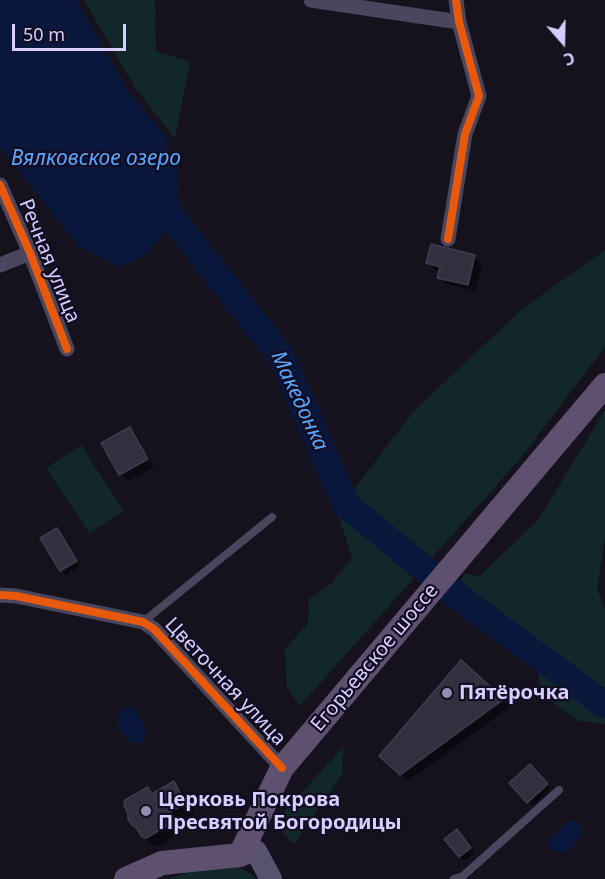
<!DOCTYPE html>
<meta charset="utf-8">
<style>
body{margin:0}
#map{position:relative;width:605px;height:879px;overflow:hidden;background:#15121d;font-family:"Noto Sans",sans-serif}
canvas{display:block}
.north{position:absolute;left:533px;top:12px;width:60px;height:60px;-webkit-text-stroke:4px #120d22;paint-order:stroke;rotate:160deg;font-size:16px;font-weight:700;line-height:24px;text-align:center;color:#d7cdff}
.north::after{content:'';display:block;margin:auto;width:21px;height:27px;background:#d7cdff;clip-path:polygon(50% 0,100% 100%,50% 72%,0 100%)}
.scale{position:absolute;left:12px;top:24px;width:114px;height:27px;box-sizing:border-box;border:3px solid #d7cdff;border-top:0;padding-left:8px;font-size:18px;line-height:21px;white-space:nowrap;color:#d7cdff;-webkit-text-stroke:4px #120d22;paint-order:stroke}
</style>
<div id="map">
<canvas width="605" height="879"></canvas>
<div class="north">С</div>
<div class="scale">50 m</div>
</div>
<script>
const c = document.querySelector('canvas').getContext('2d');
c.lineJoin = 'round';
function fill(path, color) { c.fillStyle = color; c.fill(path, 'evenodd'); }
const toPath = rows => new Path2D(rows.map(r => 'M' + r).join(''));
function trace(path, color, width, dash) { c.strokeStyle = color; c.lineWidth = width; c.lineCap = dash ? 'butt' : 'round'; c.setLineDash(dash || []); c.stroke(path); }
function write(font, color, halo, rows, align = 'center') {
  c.font = font + ' "Noto Sans",sans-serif'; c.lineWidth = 4.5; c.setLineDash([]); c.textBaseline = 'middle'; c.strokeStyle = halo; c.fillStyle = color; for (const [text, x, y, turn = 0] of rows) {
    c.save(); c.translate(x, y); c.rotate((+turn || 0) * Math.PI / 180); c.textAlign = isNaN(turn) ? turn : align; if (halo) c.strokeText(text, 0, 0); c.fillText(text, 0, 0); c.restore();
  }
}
fill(toPath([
 [84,0,155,0,156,51,190,62,175,139,134,86],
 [605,250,605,347,519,460,300,706,287,687,285,649,308,623,309,599,331,584,352,558,337,511,415,410,522,309],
 [605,410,605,536,597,589,605,609,605,724,579,721,541,694,534,638,458,584,465,574,480,576,538,520],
 [81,445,124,511,89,533,46,468],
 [343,747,342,775,294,844,274,823],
 [224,856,258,879,170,879]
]), '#11272a');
fill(toPath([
 [0,0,76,0,129,93,166,136,168,157,177,168,178,191,175,221,146,254,120,267,79,247,0,147],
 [125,707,134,708,143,723,146,736,142,742,132,743,119,730,117,717],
 [570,821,578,822,582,828,582,833,577,839,572,847,564,853,551,849,548,840]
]), '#09173c');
fill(toPath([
 [474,257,482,264,475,291,446,284,439,277,440,271,435,270,428,263],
 [130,429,137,436,154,467,128,481,121,474],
 [57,530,62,535,80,566,66,575,61,570,42,539],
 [461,662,510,707,408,781,388,763],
 [530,766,551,789,533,806,511,783],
 [174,783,184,793,195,813,174,825,179,834,156,847,153,845,142,835,148,789,154,795],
 [461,836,475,853,464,861,460,856]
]), '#0007');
trace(toPath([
 [156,190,175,221,281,356,346,505,464,601,605,705]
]), '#09173c', 27);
const building = toPath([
 [431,244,475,255,468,285,437,278,440,267,426,263,431,244],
 [130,427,148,459,119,475,101,443,130,427],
 [57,528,77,561,60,571,40,538,57,528],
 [461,660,504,699,400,775,379,756,461,660],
 [530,764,548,784,527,803,509,783,530,764],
 [174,781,186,803,165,815,170,824,146,838,141,836,137,829,132,825,128,819,128,812,124,806,125,800,148,787,152,794,174,781],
 [457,829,471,848,459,857,444,839,457,829]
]);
fill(building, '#332f3f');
trace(building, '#413b51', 1.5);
trace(toPath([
 [143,622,272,517],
 [454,879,463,876,559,790]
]), '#49465e', 8);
trace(toPath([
 [311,0,459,22],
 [0,185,30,253,67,349],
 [448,239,465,134,479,96,459,22,456,0],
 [0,265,30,253],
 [0,595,16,596,143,622,154,629,282,768]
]), '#49465e', 15);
trace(toPath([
 [240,855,256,851,271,879]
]), '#565371', 22);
trace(toPath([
 [126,879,162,863,240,855,282,768,605,385]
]), '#5e506f', 24);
trace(toPath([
 [0,185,30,253,67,349],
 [448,239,465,134,479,96,459,22,456,0],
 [0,595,16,596,143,622,154,629,282,768]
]), '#e8590c', 8);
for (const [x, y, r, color] of [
 [447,693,6,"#938cb0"],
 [146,811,6,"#938cb0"]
]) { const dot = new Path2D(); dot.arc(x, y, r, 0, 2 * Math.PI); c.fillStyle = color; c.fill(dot); trace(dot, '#120d22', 2); }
write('20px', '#d7cdff', '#120d22', [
 ["Речная улица",49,261,68],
 ["Егорьевское шоссе",375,658,-50],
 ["Цветочная улица",225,682,47]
]);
write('bold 20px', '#d7cdff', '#120d22', [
 ["Пятёрочка",459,693],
 ["Церковь Покрова",158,800],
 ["Пресвятой Богородицы",158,823]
], 'left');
write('italic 21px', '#5ba7ff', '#120d22', [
 ["Вялковское озеро",96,159],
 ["Македонка",299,401,65]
]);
</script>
